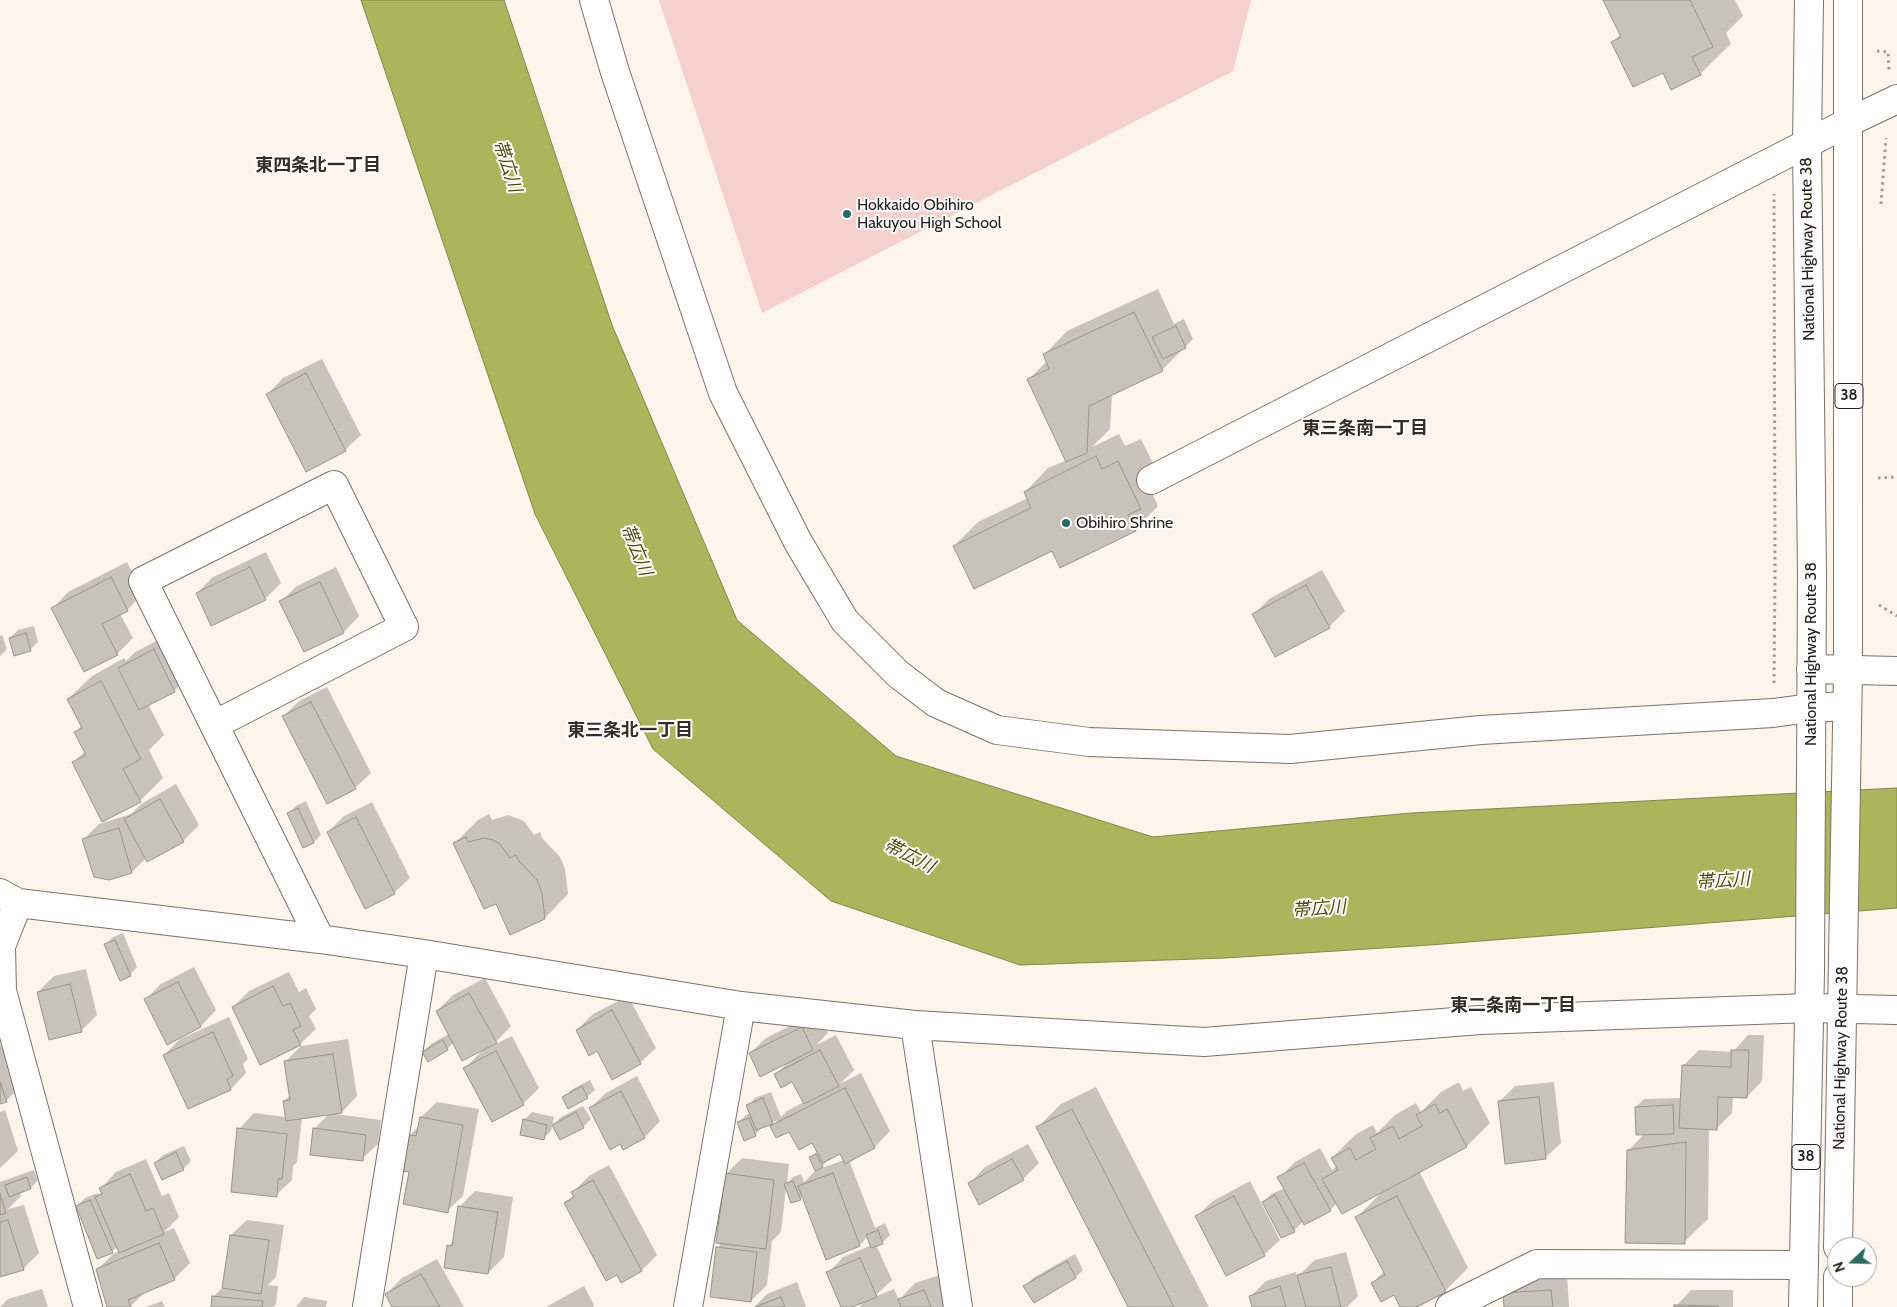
<!DOCTYPE html>
<meta charset="utf-8">
<style>
body{margin:0}
#map{position:relative;width:1897px;height:1307px;overflow:hidden;background:#fdf4eb;font-family:Cabin,sans-serif}
canvas{display:block}
.north{position:absolute;left:1827px;top:1237px;width:50px;height:50px;box-sizing:border-box;background:#fff;border:1px solid #a7a5a4;border-radius:50%;rotate:249deg;font-size:14px;font-weight:700;line-height:20px;text-align:center;color:#221f1b}
.north::after{content:'';display:block;margin:auto;width:18px;height:22px;background:#246b61;clip-path:polygon(50% 0,100% 100%,50% 72%,0 100%)}
</style>
<div id="map">
<canvas width="1897" height="1307"></canvas>
<div class="north">N</div>
</div>
<script>
const c = document.querySelector('canvas').getContext('2d');
c.lineJoin = 'round';
function fill(path, color) { c.fillStyle = color; c.fill(path, 'evenodd'); }
const toPath = rows => new Path2D(rows.map(r => 'M' + r).join(''));
function trace(path, color, width, dash) { c.strokeStyle = color; c.lineWidth = width; c.lineCap = dash ? 'butt' : 'round'; c.setLineDash(dash || []); c.stroke(path); }
function write(font, color, halo, rows, align = 'center') {
  c.font = font + ' Cabin,"Noto Sans JP",sans-serif'; c.lineWidth = 4; c.setLineDash([]); c.textBaseline = 'middle'; c.strokeStyle = halo; c.fillStyle = color; for (const [text, x, y, turn = 0] of rows) {
    c.save(); c.translate(x, y); c.rotate((+turn || 0) * Math.PI / 180); c.textAlign = isNaN(turn) ? turn : align; if (halo) c.strokeText(text, 0, 0); c.fillText(text, 0, 0); c.restore();
  }
}
fill(toPath([
 [659,0,1251,0,1233,71,762,313]
]), '#f5d0cc');
const water = toPath([
 [361,0,504,0,612,325,737,620,896,756,1153,837,1411,813,1897,788,1897,908,1430,945,1225,958,1020,965,831,901,653,749,535,514,361,0]
]);
fill(water, '#aab55c');
trace(water, '#818848', 1);
fill(toPath([
 [1605,0,1735,0,1743,16,1726,33,1731,44,1700,74,1664,71,1613,42,1621,34],
 [1158,289,1174,324,1184,319,1193,339,1162,370,1112,394,1110,429,1092,447,1119,434,1125,446,1141,439,1163,484,1153,495,1158,506,1135,530,1053,550,954,546,978,522,1028,498,1025,492,1048,468,1067,460,1029,379,1047,361,1044,355,1067,331],
 [322,359,361,435,345,450,268,394,283,378],
 [266,552,281,583,265,599,197,593,213,577],
 [127,562,143,594,127,610,120,614,133,638,117,654,53,608,68,592],
 [336,567,359,616,344,632,304,651,281,601,297,586],
 [1322,570,1345,611,1329,627,1254,614,1269,599],
 [34,626,38,642,30,650,10,638,18,630],
 [170,634,190,675,175,690,148,704,164,735,149,750,163,778,140,801,73,763,85,751,76,732,82,725,68,699,92,676,124,658,126,661,135,652],
 [2,635,7,649,0,656,0,636],
 [327,687,371,773,355,788,283,717,299,701],
 [176,784,199,825,183,841,146,858,132,872,84,839,99,824,131,814,141,804],
 [306,801,321,835,314,842,288,814,296,806],
 [372,802,410,878,394,893,328,832,344,816],
 [489,814,492,820,508,815,524,821,534,835,540,832,542,838,560,857,565,869,568,894,545,918,497,902,455,843,478,820],
 [123,933,137,967,130,975,105,945,113,937],
 [194,967,216,1010,201,1026,167,1043,145,1000,161,984],
 [86,969,97,1015,81,1031,38,992,54,976],
 [289,972,299,992,306,988,316,1009,309,1016,316,1029,300,1044,233,1007,249,991],
 [485,978,511,1026,492,1046,512,1036,539,1088,523,1104,465,1068,485,1048,454,1042,447,1049,423,1052,431,1044,449,1034,437,1011,453,995],
 [628,996,656,1048,640,1063,597,1050,577,1030,593,1014],
 [818,1012,828,1033,816,1045,836,1035,854,1070,840,1084,861,1073,890,1131,875,1147,849,1160,875,1228,885,1223,890,1235,882,1243,876,1245,892,1280,874,1297,894,1289,899,1300,915,1283,940,1275,952,1307,859,1307,865,1300,849,1307,842,1307,828,1273,843,1257,872,1245,868,1236,860,1245,803,1196,800,1199,786,1188,781,1232,772,1241,767,1285,751,1301,717,1248,723,1242,726,1174,742,1158,789,1164,787,1183,793,1177,801,1174,804,1182,815,1171,811,1158,818,1150,813,1141,790,1130,772,1127,778,1120,762,1127,755,1135,738,1123,746,1115,751,1113,748,1106,755,1098,771,1092,781,1117,787,1111,804,1102,793,1080,776,1074,788,1062,750,1053,766,1038],
 [841,1153,844,1160,819,1169,830,1158],
 [229,1017,248,1059,243,1064,246,1073,231,1089,188,1108,164,1055,180,1039],
 [1748,1035,1764,1035,1762,1081,1747,1097,1733,1096,1732,1113,1716,1129,1709,1128,1708,1219,1684,1242,1628,1151,1645,1133,1636,1107,1644,1099,1682,1098,1683,1066,1699,1050,1733,1052],
 [348,1039,357,1096,342,1112,335,1114,381,1120,378,1144,362,1159,314,1129,329,1114,302,1118,297,1162,293,1166,292,1180,276,1195,239,1129,254,1113,286,1117,284,1101,290,1095,285,1062,301,1046],
 [7,1042,22,1085,6,1101,0,1103,0,1045],
 [637,1076,660,1121,645,1137,624,1148,621,1143,590,1108,606,1093],
 [590,1080,595,1090,587,1097,564,1097,571,1090],
 [1459,1082,1463,1091,1471,1087,1490,1123,1467,1146,1419,1171,1468,1268,1445,1291,1414,1307,1402,1307,1395,1294,1373,1283,1384,1271,1357,1217,1382,1192,1337,1203,1330,1210,1303,1221,1294,1231,1264,1202,1271,1194,1285,1188,1279,1178,1295,1162,1320,1148,1332,1170,1337,1166,1332,1158,1355,1135,1373,1125,1377,1133,1395,1115,1416,1103,1421,1112,1441,1092],
 [1554,1082,1561,1143,1545,1158,1499,1102,1515,1086],
 [1096,1087,1209,1307,1130,1307,1038,1127,1061,1104],
 [437,1102,479,1109,463,1196,447,1211,410,1171,410,1135,419,1126,421,1117],
 [583,1106,591,1119,583,1127,553,1125,561,1117],
 [5,1110,18,1151,0,1168,0,1112],
 [532,1112,554,1117,551,1131,543,1139,524,1120],
 [1028,1144,1039,1163,1023,1179,970,1183,985,1167],
 [184,1146,191,1161,183,1169,155,1163,163,1155],
 [146,1159,162,1196,169,1193,179,1217,164,1232,174,1228,190,1263,174,1279,146,1291,130,1307,108,1307,98,1269,113,1254,119,1251,117,1247,112,1252,77,1206,85,1198,98,1193,99,1195,102,1192,101,1188,116,1172],
 [609,1165,657,1255,642,1270,622,1281,565,1203,574,1195,573,1192,589,1176],
 [34,1170,38,1180,31,1188,20,1192,21,1196,8,1209,24,1205,39,1253,23,1269,0,1276,0,1182],
 [1250,1181,1280,1240,1264,1255,1197,1216,1213,1201],
 [475,1191,513,1197,504,1257,488,1273,449,1246,454,1240,459,1207],
 [247,1220,284,1225,276,1277,268,1285,278,1286,276,1304,273,1307,212,1307,214,1296,224,1286,231,1235],
 [1346,1252,1358,1296,1347,1307,1254,1307,1250,1297,1266,1281,1296,1272,1297,1277,1315,1260],
 [1075,1254,1083,1270,1076,1277,1034,1301,1025,1286,1033,1278],
 [437,1259,464,1307,394,1307,386,1294,402,1278],
 [1567,1275,1569,1307,1505,1307,1504,1294,1520,1278],
 [797,1282,806,1307,754,1307,767,1294],
 [584,1286,594,1305,593,1307,546,1307],
 [42,1289,48,1307,0,1307,8,1299],
 [1691,1290,1733,1290,1733,1307,1675,1307],
 [304,1297,327,1301,326,1307,296,1307],
 [162,1301,165,1307,146,1307]
]), '#0003');
const building = toPath([
 [1603,0,1690,0,1713,47,1692,57,1701,75,1671,90,1663,73,1633,87,1611,42,1621,37,1603,0],
 [1134,312,1163,371,1089,406,1087,453,1066,462,1027,379,1049,369,1043,354,1134,312],
 [1176,326,1186,348,1163,359,1152,337,1176,326],
 [306,373,346,451,306,472,266,394,306,373],
 [1096,456,1102,469,1118,461,1141,509,1128,515,1136,531,1060,568,1052,551,974,589,953,546,1031,508,1024,492,1096,456],
 [250,567,266,600,211,626,196,593,250,567],
 [111,577,128,611,102,624,118,655,84,672,51,608,111,577],
 [320,582,344,633,304,652,279,601,320,582],
 [1306,585,1330,628,1275,657,1252,614,1306,585],
 [26,633,31,651,14,656,9,638,26,633],
 [154,649,175,692,139,710,118,668,154,649],
 [101,681,141,759,123,769,141,802,102,822,72,762,86,755,74,732,82,728,67,699,101,681],
 [311,702,356,789,327,804,282,716,311,702],
 [160,799,184,842,147,862,124,819,160,799],
 [298,808,314,843,303,848,287,813,298,808],
 [356,817,395,894,365,909,327,832,356,817],
 [119,828,132,873,109,880,94,877,82,839,119,828],
 [466,837,468,842,484,838,493,840,500,844,510,858,516,855,519,861,537,880,542,893,545,919,510,935,496,904,484,909,453,843,466,837],
 [115,940,131,976,120,981,104,944,115,940],
 [178,982,201,1027,167,1045,144,999,178,982],
 [70,984,82,1032,49,1040,37,992,70,984],
 [273,986,283,1006,290,1003,301,1026,293,1030,301,1045,260,1065,232,1007,273,986],
 [469,993,497,1043,462,1061,436,1011,469,993],
 [612,1010,641,1064,612,1080,597,1051,589,1056,576,1030,612,1010],
 [802,1027,813,1050,760,1077,749,1053,802,1027],
 [213,1032,233,1076,227,1079,231,1090,188,1109,163,1055,213,1032],
 [443,1040,448,1050,428,1062,422,1052,443,1040],
 [820,1050,839,1086,804,1104,792,1082,781,1088,774,1074,820,1050],
 [1731,1050,1749,1050,1747,1098,1718,1097,1717,1130,1679,1128,1682,1065,1731,1067,1731,1050],
 [496,1051,524,1105,492,1122,463,1068,496,1051],
 [333,1054,342,1113,286,1121,283,1101,290,1100,284,1061,333,1054],
 [0,1082,7,1102,0,1104,0,1082],
 [582,1086,588,1098,568,1109,562,1097,582,1086],
 [845,1088,875,1148,845,1164,840,1154,823,1163,812,1143,799,1150,789,1132,776,1138,770,1126,845,1088],
 [621,1091,645,1138,623,1150,620,1144,610,1150,589,1108,621,1091],
 [1539,1097,1546,1159,1505,1164,1498,1101,1539,1097],
 [763,1098,773,1124,756,1130,746,1105,763,1098],
 [1435,1104,1440,1113,1447,1109,1467,1147,1342,1214,1322,1179,1338,1170,1331,1158,1350,1148,1356,1160,1376,1149,1370,1138,1393,1126,1399,1139,1422,1126,1416,1115,1435,1104],
 [1673,1105,1674,1134,1636,1135,1635,1107,1673,1105],
 [1072,1109,1174,1307,1128,1307,1036,1127,1072,1109],
 [576,1112,584,1128,560,1140,552,1125,576,1112],
 [420,1117,463,1125,448,1213,403,1204,409,1172,402,1171,409,1135,416,1136,420,1117],
 [749,1118,756,1136,744,1141,737,1122,749,1118],
 [523,1119,547,1125,544,1140,520,1135,523,1119],
 [237,1128,287,1134,282,1179,278,1179,277,1197,231,1192,237,1128],
 [313,1128,366,1135,363,1161,310,1155,313,1128],
 [1686,1142,1685,1244,1625,1243,1627,1150,1686,1142],
 [176,1152,184,1170,162,1180,154,1163,176,1152],
 [816,1154,823,1167,815,1171,809,1157,816,1154],
 [1012,1159,1024,1180,979,1205,968,1183,1012,1159],
 [1304,1163,1331,1211,1304,1225,1277,1177,1304,1163],
 [725,1173,774,1180,766,1249,716,1243,725,1173],
 [833,1173,860,1246,826,1260,798,1186,833,1173],
 [130,1174,146,1211,153,1208,164,1234,119,1253,95,1197,102,1194,99,1188,130,1174],
 [27,1177,31,1189,9,1197,5,1185,27,1177],
 [593,1180,642,1271,621,1283,617,1275,606,1281,564,1203,574,1197,571,1192,593,1180],
 [793,1181,801,1200,791,1203,784,1184,793,1181],
 [0,1194,6,1213,0,1215,0,1194],
 [1275,1195,1295,1232,1281,1238,1262,1202,1275,1195],
 [1234,1196,1265,1256,1226,1276,1195,1216,1234,1196],
 [1397,1196,1446,1292,1417,1307,1400,1307,1394,1295,1381,1302,1371,1283,1385,1275,1355,1217,1397,1196],
 [90,1200,113,1253,97,1259,76,1206,90,1200],
 [458,1206,498,1212,488,1274,444,1268,447,1245,452,1246,458,1206],
 [8,1220,24,1270,0,1277,0,1222,8,1220],
 [878,1230,883,1244,871,1248,866,1235,878,1230],
 [230,1235,269,1240,261,1294,222,1288,230,1235],
 [159,1243,175,1280,128,1300,131,1307,107,1307,96,1269,159,1243],
 [716,1247,757,1252,751,1302,710,1297,716,1247],
 [860,1258,877,1297,852,1307,841,1307,826,1272,860,1258],
 [1067,1261,1076,1278,1034,1303,1023,1286,1067,1261],
 [1331,1267,1341,1307,1306,1307,1297,1275,1331,1267],
 [421,1274,440,1307,392,1307,385,1294,421,1274],
 [1280,1286,1286,1307,1252,1307,1249,1296,1280,1286],
 [924,1290,931,1307,901,1307,898,1299,924,1290],
 [1551,1290,1553,1307,1504,1307,1503,1293,1551,1290],
 [212,1296,263,1301,262,1307,211,1307,212,1296],
 [781,1297,785,1307,755,1307,781,1297],
 [1674,1305,1718,1306,1718,1307,1674,1307,1674,1305]
]);
fill(building, '#c7c3b8');
trace(building, '#98948a', 1);
const minor = toPath([
 [594,0,615,72,723,393,798,542,845,621,898,674,936,703,997,730,1089,742,1290,749,1481,730,1773,713,1810,708,1847,706],
 [1151,480,1847,123,1897,99],
 [1811,669,1897,671],
 [214,725,404,627,334,485,143,581,320,939],
 [0,893,18,903,320,939,424,954,741,1006,915,1025,1204,1042,1480,1020,1810,1008,1897,1010],
 [18,903,1,946,2,991,88,1307],
 [915,1025,958,1307],
 [367,1307,424,954],
 [688,1307,741,1006],
 [1450,1307,1537,1264,1804,1265]
]);
const highway = toPath([
 [1838,1247,1848,669,1848,0],
 [1803,1307,1810,972,1812,575,1807,144,1809,0],
 [1838,1307,1838,1277]
]);
trace(minor, '#7b736b', 30);
trace(highway, '#7b736b', 30);
trace(toPath([
 [1877,51,1888,52,1889,70],
 [1881,204,1886,138],
 [1878,478,1897,477],
 [1879,605,1897,616],
 [1774,683,1775,573,1774,194]
]), '#a19a94', 3, [2.5, 4]);
trace(minor, '#fff', 28);
trace(highway, '#fff', 28);
for (const [x, y, r, color] of [
 [847,214,5,"#246b61"],
 [1066,523,5,"#246b61"]
]) { const dot = new Path2D(); dot.arc(x, y, r, 0, 2 * Math.PI); c.fillStyle = color; c.fill(dot); trace(dot, '#fff', 2); }
for (const [x, y, w] of [
 [1849,396,28],
 [1806,1157,28]
]) { const box = new Path2D(); box.roundRect(x - w / 2, y - 12.5, w, 25, 4); c.fillStyle = '#fff'; c.fill(box); trace(box, '#221f1b', 1); }
write('bold 15px', '#221f1b', null, [
 ["38",1849,396],
 ["38",1806,1157]
]);
write('16px', '#221f1b', '#fff', [
 ["Hokkaido Obihiro",857,205],
 ["Hakuyou High School",857,223],
 ["Obihiro Shrine",1076,523]
], 'left');
write('16px', '#221f1b', '#fff', [
 ["National Highway Route 38",1808,249,-91],
 ["National Highway Route 38",1811,654,-90],
 ["National Highway Route 38",1841,1058,-89]
]);
write('bold 18px', '#342d26', '#fff', [
 ["東四条北一丁目",318,166],
 ["東三条南一丁目",1365,429],
 ["東三条北一丁目",630,731],
 ["東二条南一丁目",1513,1006]
]);
write('italic 18px', '#49500b', '#fff', [
 ["帯広川",507,166,72],
 ["帯広川",636,550,68],
 ["帯広川",909,856,27],
 ["帯広川",1723,881,-4],
 ["帯広川",1319,909,-4]
]);
</script>
